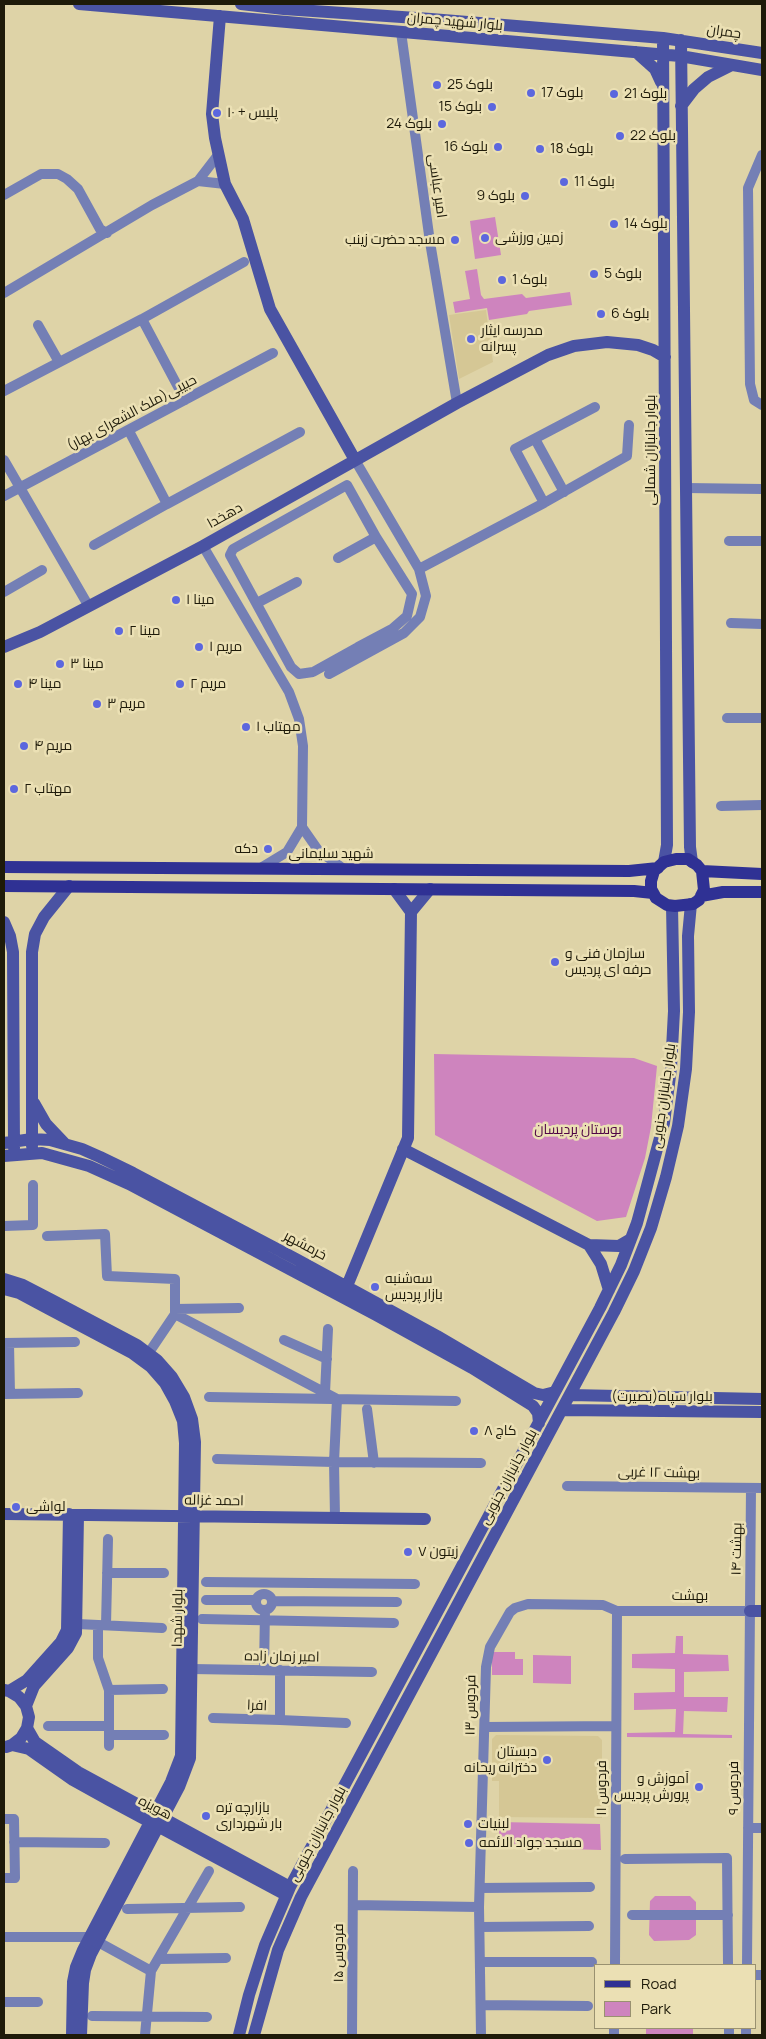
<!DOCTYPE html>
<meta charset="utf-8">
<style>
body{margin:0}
#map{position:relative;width:766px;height:2039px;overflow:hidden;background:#ded3a7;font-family:Manrope,sans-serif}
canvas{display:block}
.frame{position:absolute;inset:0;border:5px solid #1e1a09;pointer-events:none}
.legend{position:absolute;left:594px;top:1964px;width:162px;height:65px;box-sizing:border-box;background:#ebe0b4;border:1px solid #999170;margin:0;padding:6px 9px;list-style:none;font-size:15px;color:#1e1a09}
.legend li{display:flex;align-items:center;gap:10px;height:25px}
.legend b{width:25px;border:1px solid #999170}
</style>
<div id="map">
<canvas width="766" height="2039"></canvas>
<div class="frame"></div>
<ul class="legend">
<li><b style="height:6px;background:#2f3194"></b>Road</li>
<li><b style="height:14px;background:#ce84be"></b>Park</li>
</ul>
</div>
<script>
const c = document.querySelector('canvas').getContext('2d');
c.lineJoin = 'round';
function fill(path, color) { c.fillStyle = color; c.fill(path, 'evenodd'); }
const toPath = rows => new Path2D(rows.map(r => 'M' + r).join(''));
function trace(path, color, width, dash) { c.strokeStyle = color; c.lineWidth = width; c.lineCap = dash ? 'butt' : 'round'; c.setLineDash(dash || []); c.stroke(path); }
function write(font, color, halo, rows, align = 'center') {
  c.font = font + ' Manrope,Cairo,sans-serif'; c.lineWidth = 5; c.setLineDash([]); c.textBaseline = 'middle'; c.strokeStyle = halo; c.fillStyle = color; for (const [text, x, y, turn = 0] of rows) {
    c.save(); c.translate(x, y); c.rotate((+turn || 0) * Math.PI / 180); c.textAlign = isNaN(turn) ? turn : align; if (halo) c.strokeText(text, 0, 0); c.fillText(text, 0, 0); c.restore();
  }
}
fill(toPath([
 [486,310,493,362,459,379,449,315],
 [496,1735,598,1736,602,1740,602,1818,499,1817,499,1781,492,1781,492,1739]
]), '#d5c795');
fill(toPath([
 [495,217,501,255,475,259,470,221],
 [477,269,481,295,484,299,522,294,526,298,570,292,572,305,529,311,527,314,489,320,487,308,455,313,453,302,470,299,465,271],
 [434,1054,634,1058,657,1066,651,1127,645,1158,626,1217,597,1221,435,1135],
 [676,1636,683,1636,683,1654,728,1655,729,1671,684,1672,684,1697,728,1697,727,1712,684,1711,683,1734,732,1735,732,1738,627,1737,627,1733,675,1732,676,1709,634,1710,634,1693,675,1692,675,1669,632,1668,632,1654,675,1653],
 [492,1652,515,1652,515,1659,523,1659,523,1675,492,1675],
 [533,1655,571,1656,571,1684,533,1683],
 [499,1822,600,1824,601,1850,499,1847],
 [655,1896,690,1896,696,1902,696,1935,689,1940,654,1941,649,1935,650,1901],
 [646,2028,693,2028,693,2035,646,2035]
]), '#ce84be');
trace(toPath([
 [401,32,430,242,457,403],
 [762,155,748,188,750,384,754,400,762,405],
 [198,181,225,184],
 [4,195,41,174,58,174,67,179,78,189,100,229,107,233],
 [4,293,152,205,198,181,218,155],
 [142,319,244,262],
 [38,325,59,362],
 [4,391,142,319,185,400],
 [535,439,564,492],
 [4,460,88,605],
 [686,488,762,489],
 [4,496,273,353],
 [544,503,515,449,595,407],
 [167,504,300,432],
 [729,541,762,541],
 [94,545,167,504,129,431],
 [203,546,289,692,299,719,303,746,302,827,287,852,259,869],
 [338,558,376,537,347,485,233,549,230,555,291,667,299,674,313,672,358,647],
 [419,569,544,503,627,456,629,425],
 [4,592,42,570],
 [257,603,297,582],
 [731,623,762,624],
 [361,653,358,647,392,629,407,616,412,594,376,537],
 [329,674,404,633,420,617,426,596,419,569,355,460],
 [727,718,762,718],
 [721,806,762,805],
 [302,827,318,850,345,870],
 [4,1226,33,1225,33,1185],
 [47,1236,105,1234,107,1276,175,1279,175,1314,148,1354],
 [175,1309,239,1308],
 [175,1314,337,1399,334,1462,335,1517],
 [284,1340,327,1359],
 [4,1343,75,1342],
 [9,1343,10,1394],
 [325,1393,328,1329],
 [4,1394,78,1393],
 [209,1397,456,1401],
 [367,1409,374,1463],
 [217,1459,334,1462,481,1463],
 [567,1486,762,1488],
 [107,1573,164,1573],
 [206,1582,415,1584],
 '256 1602a8 8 0 1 1 16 0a8 8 0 1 1-16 0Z',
 [206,1600,256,1600],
 [273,1601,397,1602],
 [202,1619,394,1623],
 [77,1624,162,1628],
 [98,1625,98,1658,109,1690,109,1746],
 [106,1625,108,1539],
 [192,1669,372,1672],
 [264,1670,265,1610],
 [109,1690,163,1689],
 [213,1718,280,1720,280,1670],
 [280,1720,346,1723],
 [48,1726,109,1726],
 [485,1727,616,1726],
 [109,1735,164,1735],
 [4,1819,14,1819,15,1878,4,1878],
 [748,1828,762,1828],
 [14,1842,105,1843],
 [625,1859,727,1858,728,1965],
 [480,1888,590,1887],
 [353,1905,479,1907],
 [127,1909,240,1907],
 [632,1915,728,1915],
 [480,1927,589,1926],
 [4,1937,89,1937,151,1971,145,2035],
 [158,1959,226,1958],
 [480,1962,592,1962],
 [615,1965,617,1611],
 [747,1965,751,1488],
 [151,1971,209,1871],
 [755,1975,762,1975],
 [4,2002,38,2002],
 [481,2005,588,2006],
 [92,2016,207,2017],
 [729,2028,729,2035],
 [352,2035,353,1871],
 [481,2035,479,1907,486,1667,490,1647,510,1612,515,1608,528,1604,603,1605,617,1611,750,1611],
 [614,2035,614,2028],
 [746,2035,746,2028]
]), '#747fb5', 10);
trace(toPath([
 [79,4,680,56,762,70],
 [241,4,284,9,431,19,663,38,762,53],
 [220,16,212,114,215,138,225,184,243,219,270,309,355,460],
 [663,38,667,845,664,862],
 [681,40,690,847,692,862],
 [636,52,655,69,661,82],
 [681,106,694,89,708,77,732,65],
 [4,647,40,632,203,546,457,403,548,355,574,346,607,342,638,345,653,350,665,357],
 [394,889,411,912,430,889],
 [4,922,10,936,13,952,14,1148],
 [34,1103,46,1124,64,1143],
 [4,1143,32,1139,50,1140,82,1149,100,1157,133,1173,296,1259,437,1336,534,1393,543,1395,555,1392],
 [32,1146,32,952,35,934,44,917,69,886],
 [403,1149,589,1245,601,1264,609,1290],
 [4,1156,42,1153,89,1166,129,1184,376,1315,472,1368,533,1406,538,1413,539,1423],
 [589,1245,619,1246,631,1239],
 [4,1279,23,1285,52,1300,137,1345,157,1360,172,1377,184,1397,192,1419,195,1442,190,1758,179,1787,91,1954,85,1970,83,1983,81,2035],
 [347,1286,408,1138,411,912],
 [4,1289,19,1293,47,1308,132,1353,151,1367,165,1383,175,1401,183,1421,185,1443,181,1756,171,1782,83,1950,76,1967,73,1982,72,2035],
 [570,1395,762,1399],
 [562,1410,762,1412],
 [4,1514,425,1519],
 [750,1611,762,1611],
 [4,1690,9,1691,19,1697,26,1706,29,1717,27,1728,21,1738,12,1745,6,1747],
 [9,1691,27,1680,61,1642,67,1630,69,1514],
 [26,1706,34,1686,68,1648,76,1633,78,1515],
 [27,1728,35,1742,78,1772,290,1887],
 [12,1745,29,1749,73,1780,109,1800,286,1895],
 [239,2035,249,1995,265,1945,290,1887,600,1308,621,1265,637,1223,664,1123,671,1068,674,1011,672,906],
 [254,2035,278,1950,301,1897,614,1312,634,1271,651,1228,666,1177,678,1126,686,1069,689,1012,688,936,691,904]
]), '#4a53a3', 12);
trace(toPath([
 [676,859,688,859,697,865,702,871,704,890,699,900,693,904,675,906,667,905,656,898,651,889,651,881,654,871,664,862,676,859],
 [4,867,629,871,658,868],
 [702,871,762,874],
 [4,886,634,891,653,893],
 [701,896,723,892,762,892]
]), '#2f3194', 12);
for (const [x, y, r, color] of [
 [437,85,5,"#5c67de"],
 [531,93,5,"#5c67de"],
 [614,94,5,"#5c67de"],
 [492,107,5,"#5c67de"],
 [217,113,5,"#5c67de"],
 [442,124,5,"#5c67de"],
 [620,136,5,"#5c67de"],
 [498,147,5,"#5c67de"],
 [540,149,5,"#5c67de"],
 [564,182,5,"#5c67de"],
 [525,196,5,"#5c67de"],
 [614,224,5,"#5c67de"],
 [485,238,5,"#5c67de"],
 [455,240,5,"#5c67de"],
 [594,274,5,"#5c67de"],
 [502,280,5,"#5c67de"],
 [601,314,5,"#5c67de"],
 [471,339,5,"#5c67de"],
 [176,600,5,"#5c67de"],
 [119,631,5,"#5c67de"],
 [199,647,5,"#5c67de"],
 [60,664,5,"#5c67de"],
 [18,684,5,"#5c67de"],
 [180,684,5,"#5c67de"],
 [97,704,5,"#5c67de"],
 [246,727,5,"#5c67de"],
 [24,746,5,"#5c67de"],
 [14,789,5,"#5c67de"],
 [268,849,5,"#5c67de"],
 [555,962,5,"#5c67de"],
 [375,1287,5,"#5c67de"],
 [474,1431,5,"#5c67de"],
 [16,1507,5,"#5c67de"],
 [408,1552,5,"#5c67de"],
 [547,1760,5,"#5c67de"],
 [699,1787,5,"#5c67de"],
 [206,1816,5,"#5c67de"],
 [468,1824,5,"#5c67de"],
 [469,1843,5,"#5c67de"]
]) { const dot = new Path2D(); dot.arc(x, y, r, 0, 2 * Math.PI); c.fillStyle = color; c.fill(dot); trace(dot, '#ebe0b4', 2); }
write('14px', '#1e1a09', '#ebe0b4', [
 ["بلوار شهید چمران",455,22,5],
 ["چمران",724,32,8],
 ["امیر عباسی",437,186,82],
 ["حبیبی(ملک الشعرای بهار)",132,413,-28],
 ["بلوار جانبازان شمالی",651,450,-90],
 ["دهخدا",225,516,-29],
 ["شهید سلیمانی",331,854],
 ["بلوار جانبازان جنوبی",664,1096,-82],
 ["خرمشهر",305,1246,28],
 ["بلوار سپاه(بصیرت)",662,1397],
 ["بهشت ۱۲ غربی",659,1473,1],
 ["بلوار جانبازان جنوبی",509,1477,-62],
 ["احمد غزاله",214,1501,1],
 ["بهشت ۱۴",737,1549,-89],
 ["بهشت",690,1596],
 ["بلوار شهدا",178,1618,-89],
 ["امیر زمان زاده",282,1657,1],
 ["فردوس ۱۳",471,1705,-89],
 ["افرا",257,1706,2],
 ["فردوس ۱۱",602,1788,-90],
 ["فردوس ۹",734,1788,-90],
 ["هویزه",155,1808,28],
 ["بلوار جانبازان جنوبی",318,1834,-62],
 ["فردوس ۱۵",339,1953,-90]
]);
write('14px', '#1e1a09', '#ebe0b4', [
 ["بلوک 25",447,85],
 ["بلوک 17",541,93],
 ["بلوک 21",624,94],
 ["بلوک 15",482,107,"right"],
 ["پلیس + ۱۰",227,113],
 ["بلوک 24",432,124,"right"],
 ["بلوک 22",630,136],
 ["بلوک 16",488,147,"right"],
 ["بلوک 18",550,149],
 ["بلوک 11",574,182],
 ["بلوک 9",515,196,"right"],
 ["بلوک 14",624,224],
 ["زمین ورزشی",495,238],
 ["مسجد حضرت زینب",445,240,"right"],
 ["بلوک 5",604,274],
 ["بلوک 1",512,280],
 ["بلوک 6",611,314],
 ["مدرسه ایثار",481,331],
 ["پسرانه",481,347],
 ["مینا ۱",186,600],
 ["مینا ۲",129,631],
 ["مریم ۱",209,647],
 ["مینا ۳",70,664],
 ["مینا ۴",28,684],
 ["مریم ۲",190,684],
 ["مریم ۳",107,704],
 ["مهتاب ۱",256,727],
 ["مریم ۴",34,746],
 ["مهتاب ۲",24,789],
 ["دکه",258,849,"right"],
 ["سازمان فنی و",565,954],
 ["حرفه ای پردیس",565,970],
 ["سه‌شنبه",385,1279],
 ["بازار پردیس",385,1295],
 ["کاج ۸",484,1431],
 ["لواشی",26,1507],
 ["زیتون ۷",418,1552],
 ["دبستان",537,1752,"right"],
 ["دخترانه ریحانه",537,1768,"right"],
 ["آموزش و",689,1779,"right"],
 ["پرورش پردیس",689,1795,"right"],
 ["بازارچه تره",216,1808],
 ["بار شهرداری",216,1824],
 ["لبنیات",478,1824],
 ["مسجد جواد الائمه",479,1843]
], 'left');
write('14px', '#4f0445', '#ebe0b4', [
 ["بوستان پردیسان",578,1130]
]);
</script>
